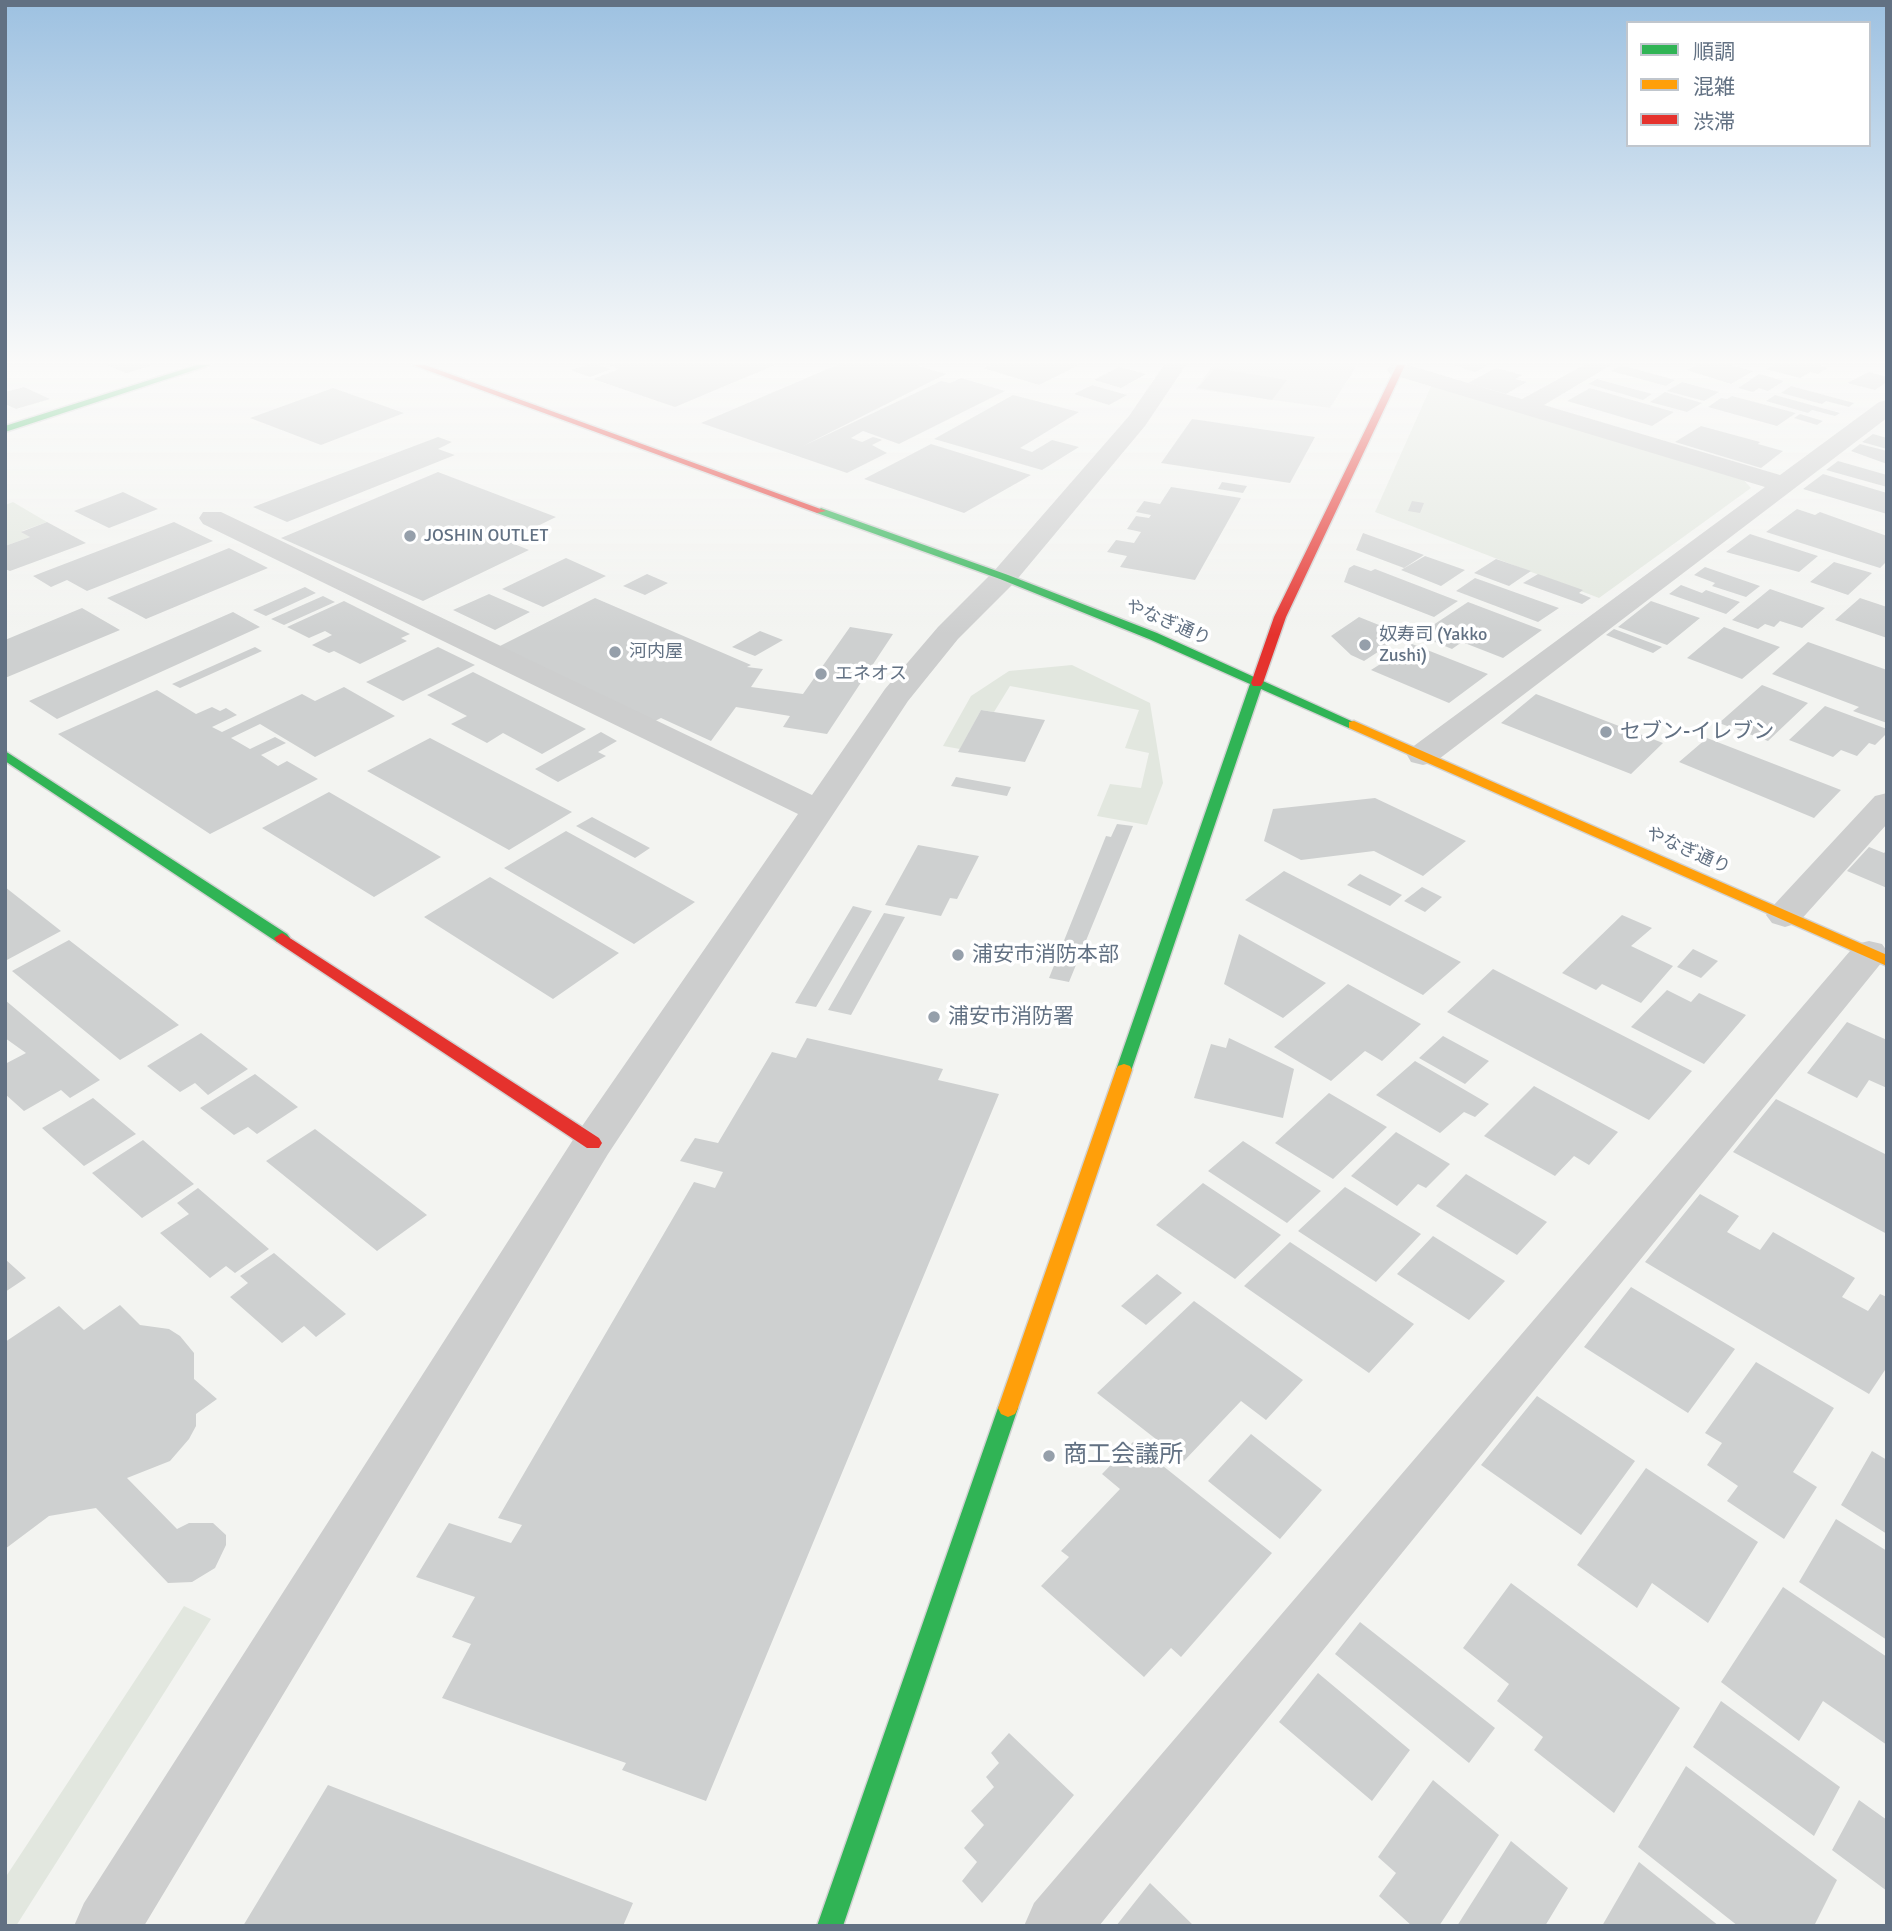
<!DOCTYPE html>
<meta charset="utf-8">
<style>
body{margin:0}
#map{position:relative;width:1892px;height:1931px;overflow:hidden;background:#f3f4f1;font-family:Signika,"Noto Sans JP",sans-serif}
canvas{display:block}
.frame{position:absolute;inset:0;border:7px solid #627183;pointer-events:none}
.legend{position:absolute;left:1626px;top:21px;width:245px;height:126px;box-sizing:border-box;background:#fff;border:2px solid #c0c6cd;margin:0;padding:9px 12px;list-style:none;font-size:21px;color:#627183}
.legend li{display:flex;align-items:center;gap:14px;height:35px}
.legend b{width:35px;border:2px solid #c0c6cd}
</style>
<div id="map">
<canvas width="1892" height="1931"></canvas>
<div class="frame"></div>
<ul class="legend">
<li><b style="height:9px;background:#30b455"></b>順調</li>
<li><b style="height:9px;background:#ff9f0a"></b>混雑</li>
<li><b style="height:9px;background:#e5322d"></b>渋滞</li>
</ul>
</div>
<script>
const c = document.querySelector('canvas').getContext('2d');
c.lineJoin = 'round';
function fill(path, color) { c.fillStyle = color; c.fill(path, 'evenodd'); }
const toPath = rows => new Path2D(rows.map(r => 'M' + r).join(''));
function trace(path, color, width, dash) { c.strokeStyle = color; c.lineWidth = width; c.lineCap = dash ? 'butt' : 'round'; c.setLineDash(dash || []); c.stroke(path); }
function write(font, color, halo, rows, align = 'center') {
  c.font = font + ' Signika,"Noto Sans JP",sans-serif'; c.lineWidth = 7; c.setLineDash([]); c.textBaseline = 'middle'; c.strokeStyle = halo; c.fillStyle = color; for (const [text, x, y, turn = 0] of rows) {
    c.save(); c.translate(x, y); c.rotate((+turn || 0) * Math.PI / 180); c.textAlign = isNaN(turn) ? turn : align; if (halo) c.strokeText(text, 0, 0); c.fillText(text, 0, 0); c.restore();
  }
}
fill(toPath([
 [1213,365,1357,365,1330,408,1196,389]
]), '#e3e5e4');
fill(toPath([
 [1432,384,1742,478,1751,488,1599,598,1375,512],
 [13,502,47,522,22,531,30,537,5,546,5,505],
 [1072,665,1150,703,1163,783,1147,825,1097,816,1110,784,1141,788,1149,753,1125,748,1139,710,1010,686,994,712,981,710,960,749,943,746,971,696,1009,671],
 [184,1606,211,1619,16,1926,5,1926,5,1878]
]), '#e2e7df');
fill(toPath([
 [107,365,150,365,151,366,126,373],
 [585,365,600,365,611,369,590,377,571,370],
 [608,365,775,365,675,407,593,379,619,369],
 [837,365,915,365,946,374,803,446,941,381,950,383,961,378,1005,391,899,444,863,431,851,438,862,442,873,437,880,439,882,440,872,445,887,453,847,473,701,423],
 [990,365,1079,365,1039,385,983,368],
 [1452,365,1489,365,1475,372],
 [1621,365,1675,380,1666,386,1611,371],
 [1696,365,1730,365,1753,371,1731,384,1687,370],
 [1773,365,1821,365,1827,368,1818,374,1810,372,1800,378,1766,369],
 [1119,367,1146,374,1121,388,1094,380],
 [1215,368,1287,380,1272,400,1198,388],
 [1496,368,1522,375,1515,379,1527,382,1506,394,1468,383],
 [1869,372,1887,377,1887,382,1875,390,1847,383],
 [1759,374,1784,381,1768,391,1759,388,1753,392,1738,388],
 [1597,379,1652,394,1643,400,1588,384],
 [1682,382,1719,392,1704,401,1667,391],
 [1092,385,1127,395,1109,405,1074,394],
 [1791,386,1854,403,1849,407,1826,401,1822,404,1781,393],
 [24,387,50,399,16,409,5,404,5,392],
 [333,388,404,413,321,445,250,418],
 [1590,388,1674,412,1652,426,1567,401],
 [1665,392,1702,403,1687,412,1650,402],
 [1013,395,1079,412,1020,448,1032,452,1052,440,1079,447,1042,470,934,439],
 [1775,395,1840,413,1835,416,1812,410,1808,413,1766,401],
 [1732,396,1796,413,1777,426,1708,407,1721,398,1727,399],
 [1800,414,1823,421,1817,425,1794,418],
 [1192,419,1315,437,1290,483,1161,463],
 [1701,426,1760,442,1758,444,1783,451,1761,468,1675,442],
 [1873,434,1887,438,1887,449,1862,442],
 [438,437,452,442,438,449,455,455,287,522,253,507],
 [931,444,1031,475,964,513,864,479],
 [1860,444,1887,451,1887,464,1851,451],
 [1838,461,1887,475,1887,487,1826,470],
 [438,472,556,517,507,541,529,550,423,601,281,538],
 [1823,474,1887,493,1887,514,1803,489],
 [1222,482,1247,486,1243,493,1218,489],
 [1171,487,1241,498,1195,580,1120,567,1127,556,1107,552,1116,540,1134,543,1141,532,1127,529,1136,516,1149,518,1151,515,1136,512,1144,501,1160,504],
 [123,492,158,509,109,528,74,511],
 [1412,501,1424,503,1420,513,1408,511],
 [1797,509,1815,515,1820,512,1887,536,1887,561,1880,568,1766,532],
 [47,522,86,543,10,571,5,569,5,546,30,537,21,532],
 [174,522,213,541,87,591,67,580,51,587,33,576],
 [1363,533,1424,555,1404,568,1356,550],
 [1750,534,1818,556,1799,572,1726,552],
 [229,548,268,568,146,619,107,598],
 [1425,556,1465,570,1441,586,1401,570],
 [566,558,606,576,543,607,502,589],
 [1496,559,1531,571,1509,586,1474,573],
 [1834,562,1872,573,1848,595,1810,582],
 [1354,565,1371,571,1375,569,1458,601,1434,617,1344,582,1349,568],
 [1705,567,1760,586,1746,597,1712,586,1715,583,1694,575],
 [647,574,668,583,645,595,623,586],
 [1538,574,1583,590,1579,593,1591,598,1582,604,1523,583],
 [1475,578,1559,608,1538,622,1456,591],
 [1681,585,1702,593,1706,590,1740,602,1726,614,1669,594],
 [305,587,316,593,266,616,253,610],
 [1770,589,1825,608,1802,628,1780,621,1774,627,1765,624,1758,629,1732,620],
 [489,594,530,612,495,630,453,610],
 [323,596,335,602,284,625,271,619],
 [595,598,751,665,747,667,763,669,751,687,803,694,850,627,893,634,827,734,783,727,790,716,736,707,711,741,661,718,653,722,496,648],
 [1860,598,1887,607,1887,638,1835,620],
 [344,601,410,634,401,638,407,641,360,664,334,651,329,653,312,645,332,635,325,631,309,638,287,627],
 [1651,601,1700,618,1667,645,1618,627],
 [1468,602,1542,630,1503,658,1462,642,1452,649,1418,635],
 [82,608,120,630,5,678,5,640],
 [233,612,260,627,57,719,29,701],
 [1359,617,1404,635,1364,661,1351,655,1331,636],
 [1724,627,1780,647,1742,679,1687,658],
 [1614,629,1662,647,1653,653,1606,635],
 [760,631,783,640,755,656,732,647],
 [1808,642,1887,670,1887,723,1853,711,1859,707,1772,674],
 [1412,644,1488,674,1449,703,1371,670],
 [255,647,262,651,180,688,172,684],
 [438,647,475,665,403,701,366,682],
 [473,672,586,729,542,754,503,733,487,743,451,724,467,716,427,695],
 [1762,685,1808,703,1768,741,1719,723],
 [344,687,395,716,315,757,260,724,231,738,250,749,275,737,286,743,261,755,278,766,287,761,318,779,210,834,58,734,157,690,196,714,212,707,220,711,226,708,237,715,212,727,222,732,302,694,315,701],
 [1536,694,1663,743,1631,774,1501,723],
 [1825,706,1887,729,1887,733,1875,745,1869,743,1857,756,1841,750,1833,757,1789,740],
 [981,710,1045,720,1025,762,958,752],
 [601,732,617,741,598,752,606,756,558,782,535,769],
 [430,738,572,812,509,850,367,771],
 [1707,738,1841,790,1814,818,1679,762],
 [956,777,1011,787,1007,796,951,786],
 [329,792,441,857,374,897,262,828],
 [1375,798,1466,841,1423,876,1374,851,1301,860,1264,841,1273,809],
 [592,817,650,848,635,858,576,826],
 [1117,824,1133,826,1069,982,1049,978,1106,836,1111,837],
 [566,831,695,902,634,944,504,868],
 [918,845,979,856,957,899,950,898,941,916,885,905],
 [1869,847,1884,853,1887,850,1887,888,1847,871],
 [1284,871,1461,962,1423,995,1245,900],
 [1360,874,1402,895,1390,906,1347,885],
 [490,877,619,953,553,999,424,917],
 [5,887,61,931,5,961],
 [1422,887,1442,897,1425,912,1404,901],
 [853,906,872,911,816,1007,795,1003],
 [884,913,905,917,851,1015,828,1010],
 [1622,915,1652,928,1631,946,1673,966,1641,1003,1602,984,1596,990,1562,973],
 [1239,934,1326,983,1283,1018,1224,984],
 [69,940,179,1025,120,1060,12,971],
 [1693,949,1718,961,1701,978,1677,967],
 [1493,969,1692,1071,1649,1120,1447,1012],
 [1348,984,1421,1024,1382,1061,1365,1051,1331,1081,1274,1047],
 [1667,990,1691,1002,1699,993,1746,1015,1704,1064,1631,1027],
 [5,1000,100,1080,70,1098,61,1090,24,1111,5,1094,5,1064,26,1053,5,1038],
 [1847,1022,1887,1040,1887,1088,1869,1080,1857,1098,1807,1073],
 [201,1033,248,1069,208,1095,195,1083,180,1092,147,1066],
 [1443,1036,1489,1061,1465,1084,1419,1058],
 [807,1038,943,1069,938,1080,999,1094,706,1801,622,1770,626,1763,442,1698,471,1644,452,1637,475,1597,416,1577,449,1523,511,1543,522,1525,498,1518,694,1182,715,1188,723,1172,680,1161,695,1138,718,1143,772,1052,796,1058],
 [1229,1038,1294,1069,1283,1118,1194,1098,1211,1044,1226,1048],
 [1415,1061,1489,1104,1475,1117,1464,1112,1440,1133,1376,1095],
 [255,1074,298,1107,257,1134,248,1127,234,1135,200,1108],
 [1534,1086,1618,1132,1589,1165,1574,1156,1555,1176,1484,1136],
 [1329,1093,1387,1127,1333,1179,1275,1143],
 [93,1098,136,1134,84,1166,42,1128],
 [1776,1099,1887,1155,1887,1234,1733,1152],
 [315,1129,427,1215,377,1251,266,1161],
 [1396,1132,1450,1164,1426,1188,1418,1184,1397,1206,1351,1176],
 [143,1140,194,1184,142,1218,92,1173],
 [1243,1141,1321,1191,1287,1223,1208,1171],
 [1466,1174,1547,1222,1517,1255,1436,1206],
 [1203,1183,1281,1235,1235,1279,1156,1225],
 [1345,1187,1421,1234,1376,1282,1298,1231],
 [198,1188,269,1249,235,1273,226,1266,210,1278,160,1233,189,1214,177,1203],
 [1700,1194,1739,1216,1727,1232,1760,1250,1773,1232,1855,1278,1842,1297,1868,1311,1880,1294,1887,1297,1887,1367,1869,1394,1645,1262],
 [1433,1236,1505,1281,1469,1320,1397,1274],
 [1290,1242,1414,1324,1369,1373,1244,1286],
 [274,1253,346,1314,316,1337,304,1326,282,1343,230,1297,248,1283,240,1276],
 [5,1259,26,1278,5,1292],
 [1157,1274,1182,1293,1146,1325,1121,1306],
 [1631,1287,1735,1349,1688,1413,1584,1347],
 [1194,1301,1303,1380,1266,1420,1241,1401,1184,1461,1097,1393],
 [120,1305,140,1325,169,1329,180,1336,194,1353,194,1379,217,1399,196,1414,196,1426,189,1439,170,1461,127,1478,177,1529,189,1523,213,1523,226,1535,226,1545,215,1568,192,1582,168,1583,96,1508,49,1516,5,1549,5,1342,59,1306,84,1330],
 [1756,1362,1834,1408,1793,1472,1817,1487,1784,1539,1727,1501,1738,1486,1707,1465,1722,1443,1705,1433],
 [1537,1396,1635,1461,1581,1535,1481,1465],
 [1251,1434,1322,1490,1280,1539,1208,1481],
 [1133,1442,1272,1553,1181,1657,1171,1648,1144,1677,1041,1586,1069,1557,1061,1551,1120,1489,1102,1474],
 [1872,1451,1887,1460,1887,1534,1841,1505],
 [1646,1468,1758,1542,1708,1623,1652,1583,1637,1608,1577,1565],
 [1836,1519,1887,1551,1887,1640,1799,1582],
 [1511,1583,1680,1708,1614,1813,1534,1750,1543,1737,1497,1701,1509,1684,1463,1648],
 [1783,1587,1887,1657,1887,1745,1823,1701,1799,1741,1721,1682],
 [1360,1622,1495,1728,1469,1763,1335,1654],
 [1318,1673,1410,1750,1372,1801,1279,1722],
 [1721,1701,1840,1787,1814,1836,1693,1747],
 [1009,1733,1074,1795,982,1903,962,1881,977,1862,964,1848,984,1825,971,1811,994,1787,986,1777,999,1763,991,1753],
 [1686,1766,1837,1880,1814,1926,1738,1926,1638,1847],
 [1433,1780,1499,1835,1439,1926,1412,1926,1379,1896,1396,1873,1378,1857],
 [328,1785,633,1903,623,1926,243,1926],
 [1859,1800,1887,1820,1887,1891,1832,1850],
 [1511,1841,1568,1888,1545,1926,1457,1926],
 [1639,1862,1719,1926,1602,1926],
 [1150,1883,1194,1926,1116,1926]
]), '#ced0d0');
const fast = toPath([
 [197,365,210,365,5,432,5,426,197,365],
 [821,508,1008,575,1157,633,1360,725,1359,728,1349,728,1261,689,1130,1074,1118,1074,1116,1070,1250,684,1149,639,1000,579,817,513,816,511,821,508],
 [5,751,287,934,290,938,287,942,277,942,5,761,5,751],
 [1008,1399,1015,1402,1018,1408,843,1926,817,1926,998,1408,1001,1402,1008,1399]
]);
const slow = toPath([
 [1354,721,1887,955,1887,966,1349,728,1349,722,1354,721],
 [1124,1064,1130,1066,1132,1070,1018,1408,1015,1414,1008,1417,1001,1414,998,1408,1116,1070,1118,1066,1124,1064]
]);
const jam = toPath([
 [413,365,425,365,826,511,817,513,413,365],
 [1397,365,1405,365,1286,617,1263,683,1261,686,1253,686,1251,683,1274,617,1397,365],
 [282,933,599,1138,602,1143,599,1148,587,1148,277,942,274,938,282,933]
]);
trace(fast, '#d1d2d2', 3);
trace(slow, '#d1d2d2', 3);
trace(jam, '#d1d2d2', 3);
fill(toPath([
 [1164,365,1186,365,1145,426,1014,583,958,639,908,701,608,1154,144,1926,74,1926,84,1903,578,1132,798,814,203,524,199,518,203,512,221,512,812,795,885,689,938,627,994,571,1129,416,1164,365],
 [1390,365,1408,365,1522,399,1584,365,1611,365,1544,405,1780,475,1879,402,1887,400,1887,418,1435,762,1423,765,1411,762,1407,755,1411,748,1765,487,1390,374,1387,369,1390,365],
 [1887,793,1887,824,1798,923,1785,927,1772,923,1766,915,1772,907,1875,796,1887,793],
 [1869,941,1882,944,1887,951,1882,962,1099,1926,1024,1926,1034,1903,1856,944,1869,941]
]), '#cdcece');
fill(fast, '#30b455');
fill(slow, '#ff9f0a');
fill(jam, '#e5322d');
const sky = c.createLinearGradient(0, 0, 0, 635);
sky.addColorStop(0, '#9dc1e1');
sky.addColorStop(0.57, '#fafaf9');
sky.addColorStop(1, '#fafaf900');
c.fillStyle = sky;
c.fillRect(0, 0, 1892, 635);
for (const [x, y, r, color] of [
 [410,536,7,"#959faa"],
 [1365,645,7,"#959faa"],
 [615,652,7,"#959faa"],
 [821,674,7,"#959faa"],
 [1606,732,7,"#959faa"],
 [958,955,7,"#959faa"],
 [934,1017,7,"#959faa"],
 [1049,1456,7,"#959faa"]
]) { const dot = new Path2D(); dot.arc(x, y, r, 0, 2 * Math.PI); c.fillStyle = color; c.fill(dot); trace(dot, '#fff', 2.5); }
write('18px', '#627183', '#fff', [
 ["JOSHIN OUTLET",424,536],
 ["奴寿司 (Yakko",1379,635],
 ["Zushi)",1379,656],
 ["河内屋",629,652],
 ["エネオス",835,674]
], 'left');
write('18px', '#627183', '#fff', [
 ["やなぎ通り",1168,623,23],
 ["やなぎ通り",1688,851,24]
]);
write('21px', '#627183', '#fff', [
 ["セブン-イレブン",1620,732],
 ["浦安市消防本部",972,955],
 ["浦安市消防署",948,1017]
], 'left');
write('24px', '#627183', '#fff', [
 ["商工会議所",1063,1456]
], 'left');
</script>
